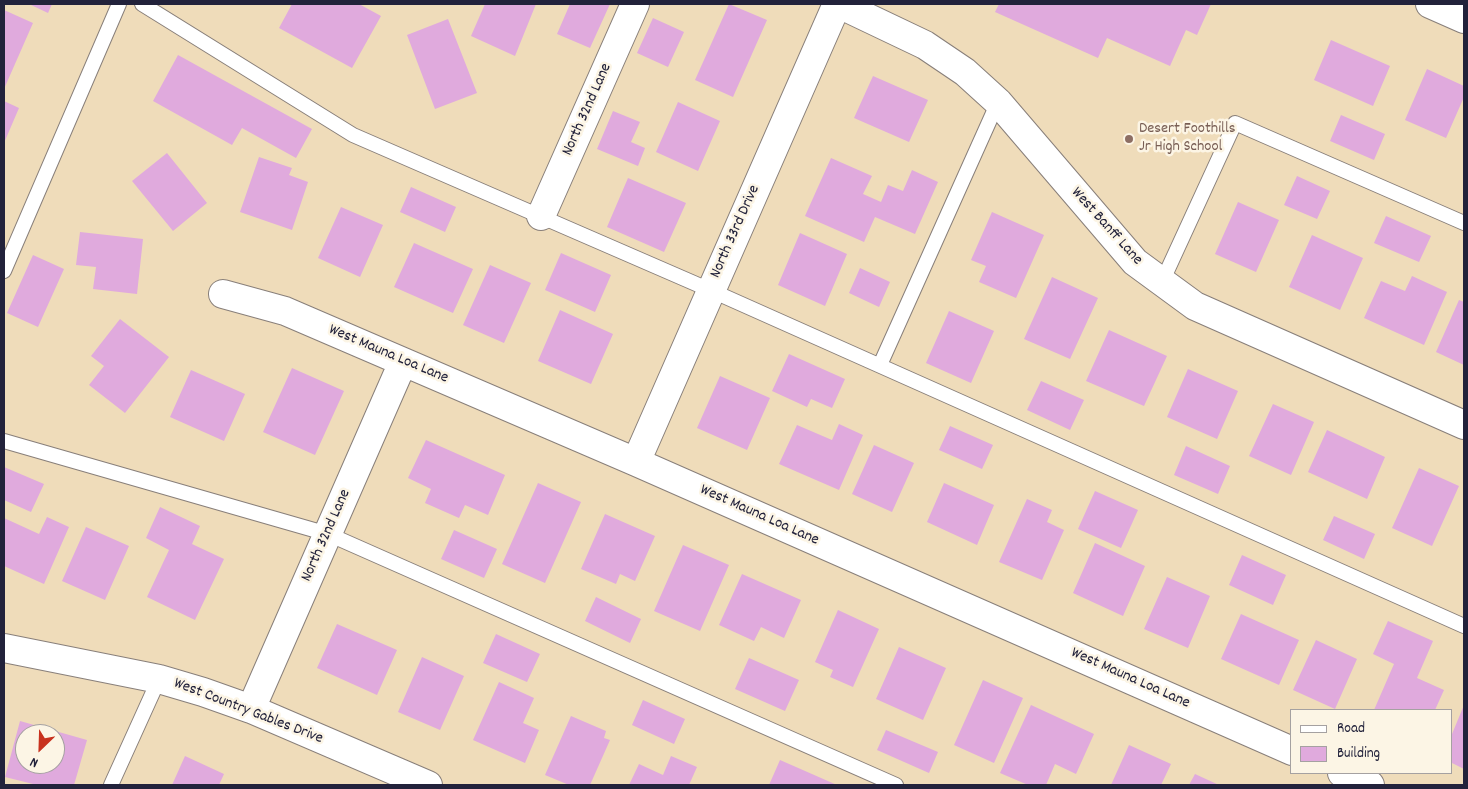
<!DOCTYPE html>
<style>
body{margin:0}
#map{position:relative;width:1468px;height:789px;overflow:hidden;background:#efdcba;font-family:Dekko,sans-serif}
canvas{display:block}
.frame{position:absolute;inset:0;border:5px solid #22223b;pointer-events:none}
.legend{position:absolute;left:1290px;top:709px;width:162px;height:65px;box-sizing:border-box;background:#fcf5e5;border:1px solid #a5a1a1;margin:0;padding:6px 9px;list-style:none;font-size:15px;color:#22223b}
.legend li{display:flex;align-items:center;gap:10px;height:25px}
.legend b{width:25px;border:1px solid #a5a1a1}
.north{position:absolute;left:15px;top:724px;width:50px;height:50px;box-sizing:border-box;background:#fcf5e5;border:1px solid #a5a1a1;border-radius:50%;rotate:204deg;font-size:14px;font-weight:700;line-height:20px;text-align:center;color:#22223b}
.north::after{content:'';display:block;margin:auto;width:18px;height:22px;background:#c8321e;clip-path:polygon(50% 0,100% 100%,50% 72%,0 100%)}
</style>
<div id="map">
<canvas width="1468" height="789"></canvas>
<div class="frame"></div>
<ul class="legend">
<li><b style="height:6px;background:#fff"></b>Road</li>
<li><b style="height:14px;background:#e0aadd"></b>Building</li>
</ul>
<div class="north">N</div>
</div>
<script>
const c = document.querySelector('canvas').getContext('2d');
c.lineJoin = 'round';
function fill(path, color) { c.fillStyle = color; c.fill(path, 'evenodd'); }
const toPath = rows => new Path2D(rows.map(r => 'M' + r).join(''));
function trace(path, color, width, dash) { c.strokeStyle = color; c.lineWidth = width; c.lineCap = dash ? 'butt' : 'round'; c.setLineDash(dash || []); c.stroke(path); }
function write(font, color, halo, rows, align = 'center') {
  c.font = font + ' Dekko,sans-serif'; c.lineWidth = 5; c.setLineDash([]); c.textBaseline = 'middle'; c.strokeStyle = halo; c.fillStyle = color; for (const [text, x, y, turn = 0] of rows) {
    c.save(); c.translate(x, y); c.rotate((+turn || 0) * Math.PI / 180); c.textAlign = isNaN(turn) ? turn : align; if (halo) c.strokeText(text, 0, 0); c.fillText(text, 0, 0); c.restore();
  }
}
fill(toPath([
 [29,4,52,4,48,13],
 [292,4,359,4,381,16,352,68,279,28],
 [485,4,536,4,515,56,471,36],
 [570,4,610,4,590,48,557,34],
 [729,4,767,20,733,97,695,80],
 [999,4,1211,4,1197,35,1186,30,1170,66,1107,38,1098,58,995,12],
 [4,10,33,23,4,89],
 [653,18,684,32,668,67,637,53],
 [448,19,477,93,435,109,407,35],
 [1331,40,1390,66,1373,106,1314,80],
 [178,55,312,129,296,158,242,128,232,145,153,101],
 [1427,69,1464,86,1464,97,1446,138,1405,120],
 [873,76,928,100,909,142,854,118],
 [4,101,19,108,4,143],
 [678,102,720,121,698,171,656,152],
 [613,111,640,122,631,142,645,148,638,166,597,149],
 [1341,115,1385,134,1374,160,1330,141],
 [167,153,207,203,173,231,132,181],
 [259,157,292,168,289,175,308,182,292,230,240,212],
 [831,158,872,176,863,194,881,202,888,185,903,191,912,170,938,182,915,234,875,217,864,242,805,216],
 [1297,176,1330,191,1317,219,1284,205],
 [628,178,686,203,664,252,607,227],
 [411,187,456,207,445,232,400,212],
 [1238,202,1279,220,1256,272,1215,254],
 [341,207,383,225,360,277,318,258],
 [992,212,1044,235,1016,298,979,282,986,266,971,260],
 [1386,216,1431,236,1419,262,1374,243],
 [80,232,143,239,137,294,93,289,96,267,76,265],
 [800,233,847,254,825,306,778,285],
 [1312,235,1363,258,1340,310,1289,287],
 [414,243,473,269,453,313,394,287],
 [561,253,611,275,595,312,545,290],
 [33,255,64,269,38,327,7,313],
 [490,265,531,283,504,343,463,325],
 [860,268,890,282,879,307,849,293],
 [1412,276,1447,292,1424,345,1364,318,1381,281,1405,291],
 [1052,277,1098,298,1070,359,1024,339],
 [1459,300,1464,302,1464,365,1436,352],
 [560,310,613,334,591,384,538,361],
 [949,311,994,331,971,383,926,363],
 [120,319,169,357,125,413,89,385,104,366,91,356],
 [1109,330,1167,356,1144,406,1086,381],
 [789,354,845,379,832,408,811,399,807,407,772,391],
 [292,368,344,391,315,455,263,432],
 [1188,369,1238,391,1217,439,1167,417],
 [191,370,245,394,224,441,170,417],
 [720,376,770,398,747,450,697,428],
 [1041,381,1084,400,1070,430,1027,410],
 [1273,404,1314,422,1291,475,1249,456],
 [839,424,863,435,839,490,779,464,797,425,832,440],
 [950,426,993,445,982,469,939,450],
 [1327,430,1385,457,1367,499,1308,472],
 [426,440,505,475,488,515,465,505,459,518,425,503,431,489,408,478],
 [874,445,914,463,892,512,852,494],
 [1186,446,1230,466,1218,494,1174,475],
 [4,467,44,484,31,512,4,500],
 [1419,468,1459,486,1432,546,1392,528],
 [538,483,581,502,545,583,502,564],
 [944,483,994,505,977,545,927,522],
 [1095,491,1138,510,1121,548,1078,529],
 [1027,499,1052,510,1047,522,1064,530,1042,580,999,562],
 [160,507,200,526,192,544,224,559,195,620,147,597,169,550,146,538],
 [605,514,655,536,635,581,620,574,616,584,581,569],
 [1334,516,1375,534,1364,559,1323,540],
 [47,517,69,527,44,584,4,566,4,518,39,534],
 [86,527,129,546,105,600,62,581],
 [454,530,497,549,484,578,441,559],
 [1095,543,1145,566,1123,616,1073,593],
 [683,545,729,565,700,631,654,611],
 [1242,555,1286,575,1273,605,1229,585],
 [742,574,801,600,784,638,761,627,754,641,719,625],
 [1167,577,1210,596,1188,648,1144,629],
 [596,597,641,619,630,643,585,621],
 [838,610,879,629,853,687,830,677,833,670,815,662],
 [1241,614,1299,640,1279,685,1221,659],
 [1388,621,1433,641,1417,678,1444,690,1435,710,1374,710,1394,664,1373,654],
 [337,624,397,650,377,695,317,668],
 [496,634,540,654,527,682,483,663],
 [1316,640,1357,659,1335,709,1293,690],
 [899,647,946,668,923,720,876,699],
 [422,657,464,676,440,730,398,712],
 [749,658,799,680,785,711,735,689],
 [983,680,1023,698,994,763,954,745],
 [499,682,534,698,523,723,539,730,525,763,473,740],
 [643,700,685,719,674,744,632,725],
 [1031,705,1094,734,1076,774,1055,764,1046,785,1028,785,1000,773],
 [1464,705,1464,769,1452,763,1452,734],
 [571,716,606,731,604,738,610,740,590,785,569,785,545,775],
 [20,721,87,740,74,785,37,785,5,777],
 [25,734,55,734,55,764,25,764],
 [886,730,938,752,929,773,877,750],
 [1129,745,1171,764,1161,785,1111,785],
 [185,756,224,774,219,785,172,785],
 [671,756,697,767,689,785,629,785,639,764,663,775],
 [780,760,837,785,769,785],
 [1195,774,1219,785,1189,785]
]), '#e0aadd');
const lane = toPath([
 [142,4,353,135,710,290,1464,626],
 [4,271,119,4],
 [1162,282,1235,123,1464,223],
 [880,365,998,102],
 [4,441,328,534,896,785],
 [111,785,159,679]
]);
const street = toPath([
 [839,4,925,45,965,72,998,102,1135,262,1195,306,1464,425],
 [1430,4,1464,19],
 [541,216,635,4],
 [223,294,285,311,636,462,1292,751],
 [636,462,837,4],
 [4,648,159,679,203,692,251,709,428,785],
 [251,709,403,362],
 [1342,773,1370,785]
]);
trace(lane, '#887f7a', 16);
trace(street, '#887f7a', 30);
trace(lane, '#fff', 14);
trace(street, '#fff', 28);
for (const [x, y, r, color] of [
 [1129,139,5,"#8d6e63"]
]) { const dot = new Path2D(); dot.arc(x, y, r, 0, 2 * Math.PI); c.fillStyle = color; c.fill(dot); trace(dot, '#fcf5e5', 2); }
write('16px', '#22223b', '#fcf5e5', [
 ["North 32nd Lane",588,110,-66],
 ["West Banff Lane",1106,227,48],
 ["North 33rd Drive",736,232,-66],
 ["West Mauna Loa Lane",388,355,23],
 ["West Mauna Loa Lane",759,516,24],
 ["North 32nd Lane",327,536,-66],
 ["West Mauna Loa Lane",1130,679,24],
 ["West Country Gables Drive",248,712,21]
]);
write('16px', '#785e54', '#fcf5e5', [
 ["Desert Foothills",1139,130],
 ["Jr High School",1139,148]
], 'left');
</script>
